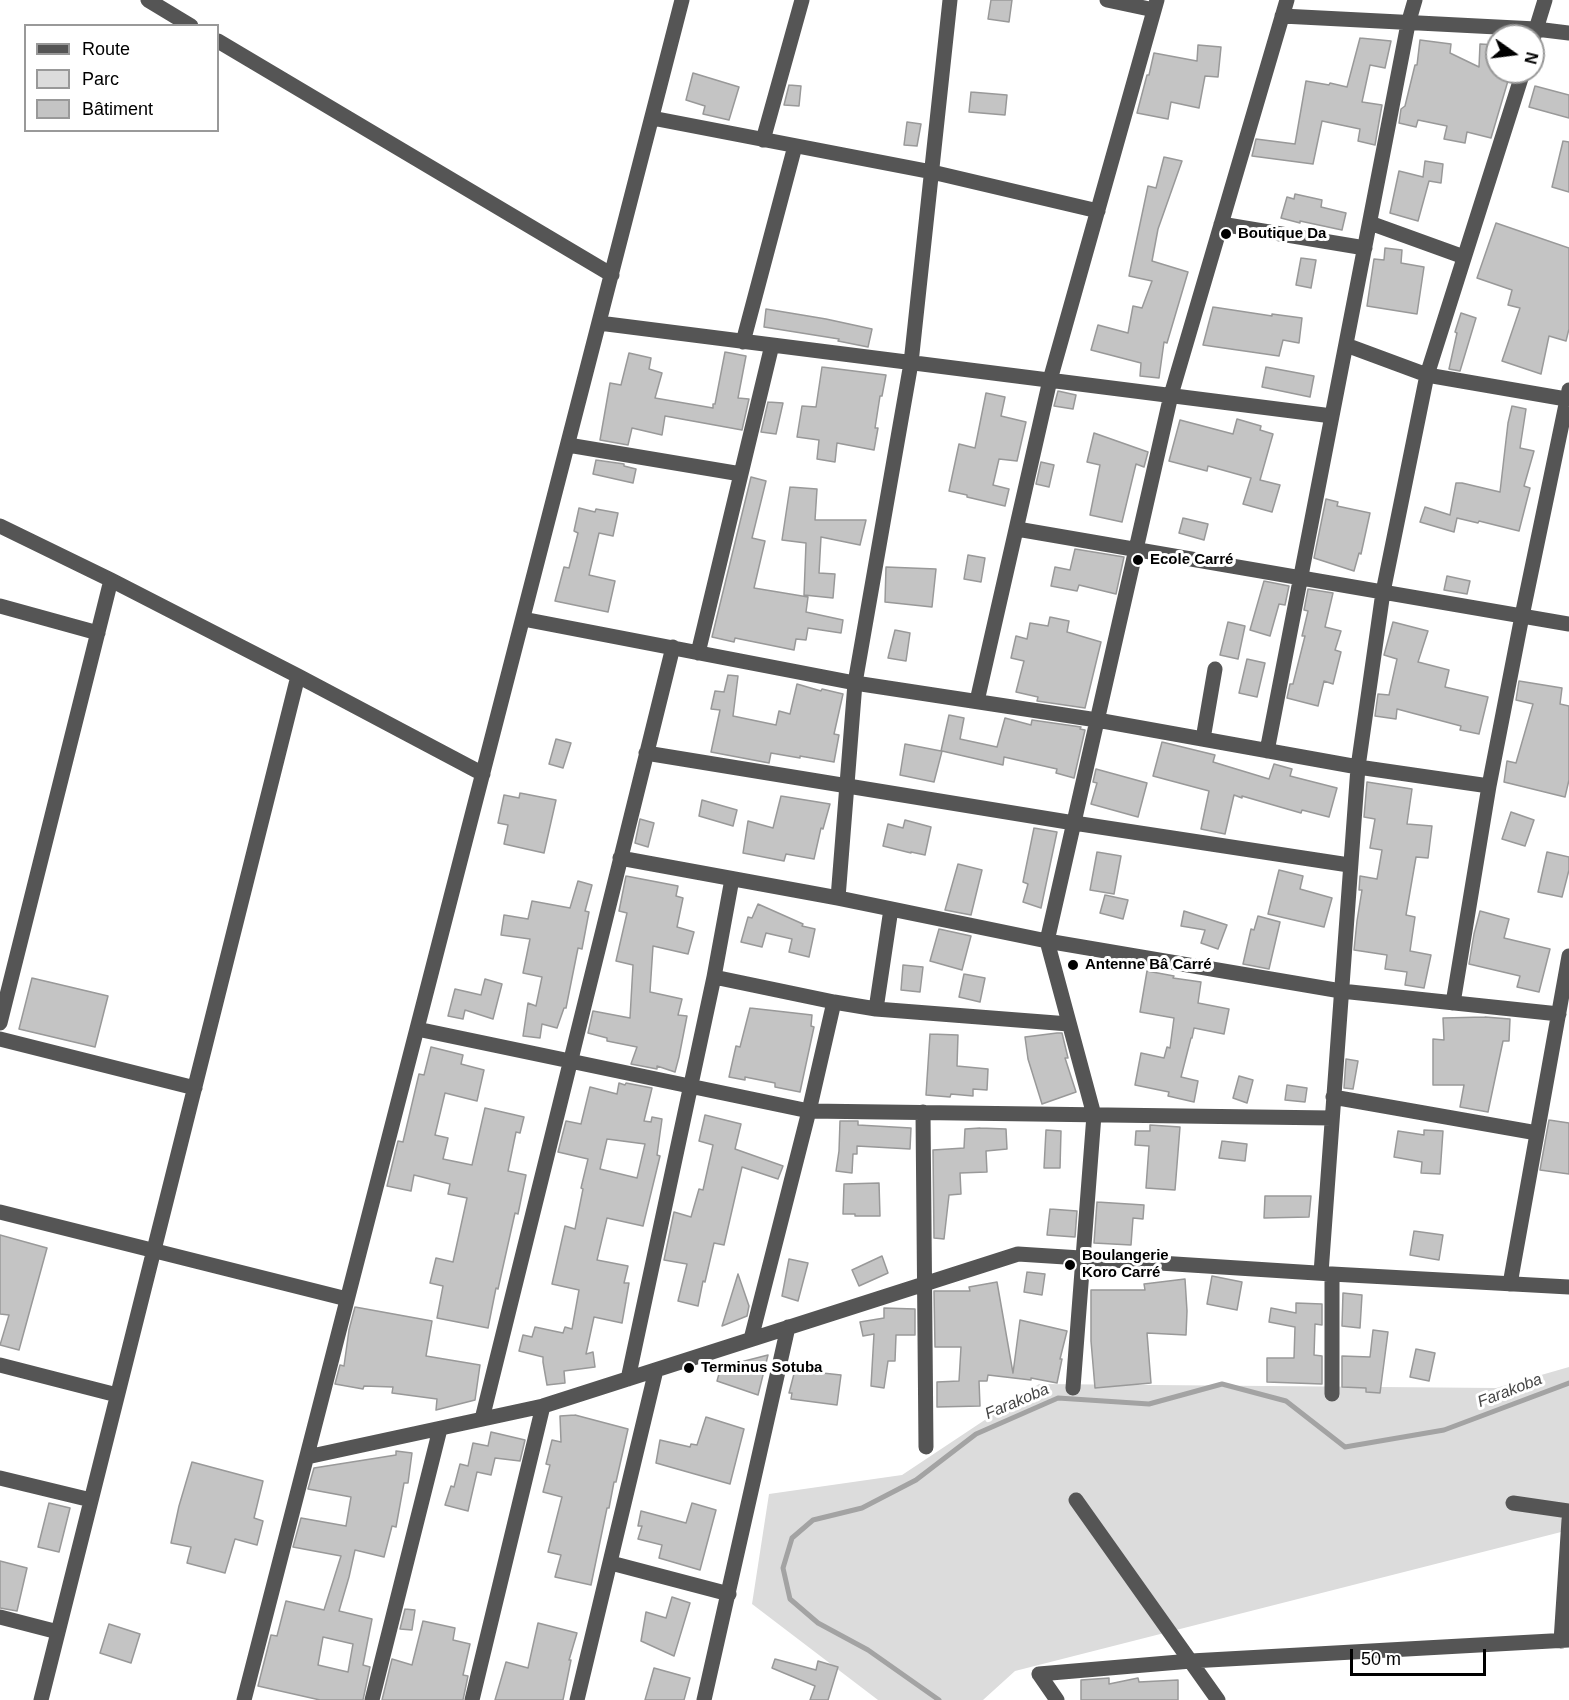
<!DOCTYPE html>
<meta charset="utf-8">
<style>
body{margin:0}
#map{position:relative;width:1569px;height:1700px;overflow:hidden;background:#fff;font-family:Helvetica,sans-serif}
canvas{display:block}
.legend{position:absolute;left:24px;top:24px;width:195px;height:108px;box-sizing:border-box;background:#fff;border:2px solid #999;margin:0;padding:8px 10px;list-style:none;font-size:18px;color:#000}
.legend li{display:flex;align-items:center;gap:12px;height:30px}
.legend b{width:30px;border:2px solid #999}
.north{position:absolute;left:1485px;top:24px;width:60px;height:60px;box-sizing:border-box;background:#fff;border:2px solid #999;border-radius:50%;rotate:104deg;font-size:16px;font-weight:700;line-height:24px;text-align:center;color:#000}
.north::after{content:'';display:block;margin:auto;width:21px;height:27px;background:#000;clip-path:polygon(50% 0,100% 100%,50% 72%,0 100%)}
.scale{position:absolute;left:1350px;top:1649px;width:136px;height:27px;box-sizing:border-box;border:3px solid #000;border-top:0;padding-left:8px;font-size:18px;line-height:21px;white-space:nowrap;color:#000;-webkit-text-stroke:4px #fff;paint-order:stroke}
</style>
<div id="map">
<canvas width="1569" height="1700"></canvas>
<ul class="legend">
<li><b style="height:8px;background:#555"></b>Route</li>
<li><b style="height:16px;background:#dcdcdc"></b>Parc</li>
<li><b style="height:16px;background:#c4c4c4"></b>Bâtiment</li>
</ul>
<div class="north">N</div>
<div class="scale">50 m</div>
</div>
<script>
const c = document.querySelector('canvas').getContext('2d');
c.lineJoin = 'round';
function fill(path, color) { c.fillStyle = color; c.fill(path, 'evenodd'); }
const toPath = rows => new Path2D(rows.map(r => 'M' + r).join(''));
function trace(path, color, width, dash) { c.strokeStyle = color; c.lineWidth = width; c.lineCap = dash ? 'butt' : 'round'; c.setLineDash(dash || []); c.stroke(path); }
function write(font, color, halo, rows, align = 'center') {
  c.font = font + ' Helvetica,sans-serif'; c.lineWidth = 6; c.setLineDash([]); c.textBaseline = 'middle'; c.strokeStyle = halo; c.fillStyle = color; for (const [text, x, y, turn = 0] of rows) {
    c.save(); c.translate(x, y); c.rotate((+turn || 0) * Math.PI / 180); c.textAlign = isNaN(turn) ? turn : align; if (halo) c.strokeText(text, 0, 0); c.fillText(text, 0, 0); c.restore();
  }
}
fill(toPath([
 [1569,1367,1569,1530,1015,1671,983,1700,878,1700,752,1604,769,1494,902,1475,1039,1384,1496,1388]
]), '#dcdcdc');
trace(toPath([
 [939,1700,868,1650,818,1623,790,1599,783,1568,792,1538,813,1520,862,1508,916,1480,976,1434,1058,1398,1149,1404,1222,1384,1286,1401,1345,1447,1444,1430,1569,1383]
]), '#a3a3a3', 5);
const building = toPath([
 [991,0,1012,0,1009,22,988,19,991,0],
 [1360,38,1391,41,1385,68,1370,65,1362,102,1382,105,1375,145,1358,141,1360,129,1322,121,1313,164,1252,156,1256,139,1295,144,1306,81,1329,85,1330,83,1347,87,1360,38],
 [1420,40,1451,44,1450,53,1479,67,1480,44,1497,45,1497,72,1510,74,1491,138,1467,132,1465,143,1444,139,1447,126,1418,120,1416,127,1399,123,1401,109,1405,106,1415,65,1417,65,1420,40],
 [1198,45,1221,47,1218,77,1205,76,1199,108,1171,102,1168,119,1137,113,1147,75,1149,75,1154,53,1197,61,1198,45],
 [693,73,739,87,729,120,703,114,705,106,686,100,693,73],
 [789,85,801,86,799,106,784,105,789,85],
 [1535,86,1569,95,1569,118,1529,107,1535,86],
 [971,92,1007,95,1005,115,969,112,971,92],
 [907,122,921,124,917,146,904,145,907,122],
 [1563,141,1569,142,1569,192,1552,187,1563,141],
 [1164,157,1182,161,1158,229,1152,261,1188,272,1167,343,1164,342,1159,378,1140,376,1141,363,1091,350,1098,325,1128,333,1133,306,1142,308,1152,281,1129,276,1148,186,1156,188,1164,157],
 [1425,161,1443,164,1441,183,1429,181,1418,221,1390,213,1399,171,1423,177,1425,161],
 [1295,194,1322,200,1321,207,1346,213,1342,230,1300,221,1300,223,1281,218,1287,197,1294,199,1295,194],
 [1496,223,1569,248,1569,329,1566,341,1549,336,1541,374,1502,361,1520,308,1508,305,1512,290,1477,278,1496,223],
 [1385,248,1402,250,1401,263,1424,267,1417,314,1367,306,1374,259,1384,260,1385,248],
 [1301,258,1316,260,1311,288,1296,285,1301,258],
 [1213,307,1272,316,1272,314,1302,318,1299,343,1283,340,1279,356,1203,345,1213,307],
 [766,309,826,319,872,329,868,347,838,341,839,339,764,327,766,309],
 [1461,313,1476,318,1460,371,1449,369,1457,333,1455,332,1461,313],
 [725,352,746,356,738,398,749,399,742,430,665,416,662,435,632,428,628,445,600,440,610,383,621,385,629,353,651,358,649,369,662,373,655,398,713,408,713,404,715,404,725,352],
 [822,367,886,375,882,396,880,396,875,428,878,428,874,450,837,443,835,462,817,459,819,440,797,437,802,406,816,407,822,367],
 [1266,367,1314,376,1310,397,1262,387,1266,367],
 [1058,391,1076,395,1073,409,1054,406,1058,391],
 [986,393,1005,397,1001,416,1026,422,1017,461,999,459,993,485,1009,489,1005,506,967,497,967,495,949,491,959,444,975,448,986,393],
 [768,402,783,403,776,434,761,432,768,402],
 [1512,406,1526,409,1520,448,1534,451,1524,486,1530,488,1519,531,1479,521,1478,523,1457,518,1454,532,1420,522,1425,507,1450,515,1456,483,1462,483,1500,492,1508,423,1512,406],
 [1237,419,1261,426,1260,430,1273,434,1260,480,1280,485,1272,512,1243,504,1251,478,1208,466,1207,471,1169,461,1180,420,1233,434,1237,419],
 [1094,433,1148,452,1144,467,1136,464,1122,522,1090,515,1100,465,1087,462,1094,433],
 [596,460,624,464,624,466,636,469,633,483,593,474,596,460],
 [1041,462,1054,465,1049,487,1036,484,1041,462],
 [751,477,766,481,752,538,765,541,754,588,808,597,806,612,843,620,841,633,808,628,806,640,796,639,794,650,735,638,734,642,712,637,751,477],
 [790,487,817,489,815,520,866,520,860,545,821,537,819,573,835,574,833,598,804,595,806,543,782,540,790,487],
 [1326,499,1338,502,1337,506,1370,513,1361,554,1359,553,1354,571,1314,558,1326,499],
 [579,508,595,512,596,509,618,513,613,536,599,533,589,575,615,581,608,612,555,601,564,567,569,568,578,533,574,531,579,508],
 [1183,518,1208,524,1204,540,1179,533,1183,518],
 [1075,549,1124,557,1116,594,1079,585,1077,591,1051,586,1055,567,1070,570,1075,549],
 [968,555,985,558,981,582,964,579,968,555],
 [886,567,936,569,932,607,885,602,886,567],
 [1447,576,1470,581,1467,594,1444,590,1447,576],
 [1264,581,1289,586,1285,605,1279,604,1270,636,1250,630,1264,581],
 [1308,589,1333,593,1325,627,1341,631,1335,650,1341,652,1333,684,1324,681,1318,706,1287,698,1290,684,1293,684,1305,636,1302,636,1308,611,1304,610,1308,589],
 [1050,617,1069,621,1067,632,1101,642,1085,708,1037,701,1038,697,1016,692,1024,661,1011,658,1016,636,1027,639,1030,623,1048,626,1050,617],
 [1228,622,1245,626,1238,659,1220,655,1228,622],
 [1393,622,1428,631,1418,662,1449,670,1445,687,1488,697,1479,734,1460,730,1461,726,1397,709,1396,719,1375,716,1378,694,1389,695,1397,659,1384,655,1393,622],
 [895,630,910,633,906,661,888,658,895,630],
 [1247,659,1265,663,1257,697,1239,693,1247,659],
 [728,675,738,676,733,716,776,725,779,711,790,714,797,684,821,691,822,689,843,694,834,734,839,735,834,762,800,756,800,758,771,753,769,763,711,752,720,710,711,709,715,691,724,692,728,675],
 [1519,681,1562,688,1560,704,1569,706,1569,780,1565,797,1504,782,1507,761,1516,763,1533,704,1516,700,1519,681],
 [949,715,964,718,960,739,997,747,1005,718,1031,725,1032,720,1081,727,1080,729,1085,730,1074,778,1056,773,1057,769,1004,757,1003,765,942,751,934,782,900,775,905,744,941,751,949,715],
 [556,739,571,743,563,768,549,764,556,739],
 [1162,742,1215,755,1213,762,1269,779,1274,764,1292,769,1290,776,1337,788,1329,817,1302,810,1301,813,1242,796,1242,798,1234,795,1225,834,1201,829,1209,791,1153,776,1162,742],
 [1096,769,1147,783,1138,817,1091,804,1097,783,1093,782,1096,769],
 [1367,782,1412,789,1407,824,1432,826,1428,858,1416,857,1406,915,1415,917,1410,951,1431,955,1424,988,1405,985,1407,972,1385,969,1387,955,1354,950,1357,921,1362,890,1359,890,1360,876,1377,879,1382,850,1370,848,1375,819,1364,817,1367,782],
 [520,793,556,800,544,853,504,844,508,825,498,823,504,795,519,798,520,793],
 [781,796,830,804,823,829,821,828,814,859,786,854,784,861,743,853,748,821,773,828,781,796],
 [702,800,737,810,733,826,699,816,702,800],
 [1511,812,1534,820,1525,846,1502,839,1511,812],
 [640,819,654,823,648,847,635,843,640,819],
 [905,820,931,827,925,855,911,852,911,853,883,846,888,824,903,828,905,820],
 [1034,828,1057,832,1041,908,1023,902,1028,884,1023,882,1034,828],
 [1097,852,1121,856,1114,894,1090,890,1097,852],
 [1547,852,1569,857,1569,870,1562,897,1538,892,1547,852],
 [958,864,982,870,971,915,945,910,958,864],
 [1279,870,1303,876,1300,889,1332,898,1324,927,1268,914,1279,870],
 [626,876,678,886,676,896,683,898,677,927,694,932,688,954,653,946,650,992,682,999,678,1015,687,1016,679,1057,675,1072,657,1066,657,1069,631,1064,637,1047,607,1041,607,1038,588,1033,593,1011,630,1018,633,965,616,961,627,913,619,911,626,876],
 [578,881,592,885,585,911,589,912,582,949,578,948,566,1008,564,1008,557,1028,542,1024,540,1038,523,1036,528,1003,536,1006,542,977,523,973,530,939,501,935,504,915,528,919,532,901,570,908,578,881],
 [1105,895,1128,900,1123,919,1100,913,1105,895],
 [758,904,803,924,802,926,815,929,809,957,789,952,792,939,766,933,762,947,741,942,748,917,752,918,758,904],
 [1184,911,1227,925,1218,949,1201,943,1205,930,1181,926,1184,911],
 [1480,911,1509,919,1504,938,1550,949,1539,992,1517,987,1520,976,1469,964,1474,934,1480,911],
 [1258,916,1280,922,1269,969,1243,964,1251,929,1254,930,1258,916],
 [939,929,971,936,962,970,930,961,939,929],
 [903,965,923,967,920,992,901,990,903,965],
 [1147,971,1174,976,1173,978,1201,982,1198,1003,1229,1009,1224,1034,1194,1028,1192,1038,1191,1038,1181,1077,1198,1081,1194,1102,1168,1096,1169,1092,1135,1085,1141,1053,1164,1058,1167,1047,1170,1048,1174,1018,1140,1012,1147,971],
 [964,974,985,978,980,1002,959,997,964,974],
 [32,978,108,996,95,1047,19,1029,32,978],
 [485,979,502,984,493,1019,465,1010,463,1019,448,1016,455,989,481,995,485,979],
 [750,1008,812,1015,811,1026,814,1027,800,1092,775,1087,775,1083,745,1077,745,1080,729,1077,736,1046,740,1047,750,1008],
 [1485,1017,1510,1019,1509,1041,1503,1041,1488,1112,1460,1107,1464,1085,1433,1085,1433,1039,1444,1040,1443,1018,1485,1017],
 [1057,1033,1062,1033,1068,1058,1065,1058,1076,1092,1042,1104,1028,1059,1025,1037,1057,1033],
 [930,1034,958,1035,957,1066,988,1069,987,1090,973,1089,973,1096,951,1094,950,1097,926,1095,930,1034],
 [431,1047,463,1055,461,1064,484,1070,477,1101,445,1093,435,1135,448,1138,443,1159,472,1165,485,1108,524,1117,520,1133,516,1132,508,1171,526,1175,518,1214,515,1213,498,1289,496,1288,488,1328,437,1318,443,1286,430,1283,436,1258,453,1262,467,1198,448,1194,450,1184,414,1175,411,1191,387,1186,398,1141,403,1142,419,1074,424,1075,431,1047],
 [1346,1059,1358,1061,1353,1089,1344,1088,1346,1059],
 [1239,1076,1253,1080,1247,1103,1233,1098,1239,1076],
 [619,1083,625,1085,626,1083,652,1088,644,1121,651,1122,652,1117,662,1119,657,1155,660,1156,643,1226,607,1218,597,1260,628,1266,624,1283,629,1283,622,1323,594,1317,586,1354,593,1352,595,1367,564,1371,565,1383,547,1385,543,1362,543,1357,519,1351,523,1335,532,1337,535,1327,563,1333,565,1327,572,1329,579,1290,552,1284,565,1226,575,1229,583,1189,581,1188,588,1159,558,1152,566,1121,581,1124,590,1087,617,1094,619,1083],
 [607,1139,645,1144,637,1178,600,1169,607,1139],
 [1287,1085,1307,1088,1305,1102,1285,1100,1287,1085],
 [705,1115,741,1124,735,1149,783,1166,778,1179,742,1167,724,1245,714,1243,705,1282,703,1281,698,1306,678,1301,687,1264,664,1260,674,1212,691,1217,699,1189,703,1190,713,1145,699,1141,705,1115],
 [1549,1120,1569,1123,1569,1174,1540,1170,1549,1120],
 [840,1121,858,1121,858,1125,911,1128,910,1149,857,1146,857,1154,853,1154,852,1173,836,1171,839,1151,840,1121],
 [1150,1125,1180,1127,1175,1190,1146,1188,1149,1146,1135,1145,1136,1131,1150,1131,1150,1125],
 [980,1128,1006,1129,1007,1149,986,1151,987,1172,960,1173,961,1194,949,1195,944,1239,934,1238,933,1150,964,1148,965,1129,980,1128],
 [1046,1130,1061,1131,1060,1168,1044,1168,1046,1130],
 [1424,1130,1443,1131,1440,1174,1421,1173,1422,1162,1394,1157,1398,1131,1424,1135,1424,1130],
 [1222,1141,1247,1144,1245,1161,1219,1158,1222,1141],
 [879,1183,880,1216,855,1216,855,1214,843,1214,844,1184,879,1183],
 [1265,1196,1311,1196,1309,1217,1264,1218,1265,1196],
 [1097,1202,1144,1205,1143,1219,1133,1218,1131,1245,1094,1243,1097,1202],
 [1050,1209,1077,1211,1075,1237,1047,1235,1050,1209],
 [1414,1231,1443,1235,1439,1260,1410,1255,1414,1231],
 [0,1235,47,1248,19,1350,0,1345,9,1315,0,1314,0,1235],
 [882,1256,888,1273,859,1286,852,1270,882,1256],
 [789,1259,808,1263,798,1301,782,1296,789,1259],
 [1027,1272,1045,1274,1042,1295,1024,1292,1027,1272],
 [738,1274,749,1306,747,1316,722,1326,738,1274],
 [1212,1276,1242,1282,1237,1310,1207,1304,1212,1276],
 [1185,1279,1187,1311,1186,1335,1147,1333,1151,1383,1095,1388,1091,1341,1091,1290,1145,1290,1144,1284,1185,1279],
 [997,1282,1013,1373,1020,1320,1067,1331,1060,1359,1062,1359,1057,1383,1031,1378,1031,1380,988,1375,987,1381,979,1381,980,1406,937,1407,937,1382,959,1381,961,1347,935,1347,934,1291,970,1291,969,1287,997,1282],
 [1343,1293,1362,1295,1360,1328,1342,1326,1343,1293],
 [1296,1303,1322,1304,1322,1325,1315,1324,1314,1355,1322,1356,1322,1384,1267,1382,1267,1358,1294,1358,1295,1327,1269,1322,1271,1308,1296,1313,1296,1303],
 [355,1307,432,1321,426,1356,480,1365,475,1400,436,1410,437,1399,392,1393,393,1387,364,1386,363,1389,335,1384,340,1365,344,1366,349,1330,355,1307],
 [884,1308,915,1309,915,1335,896,1335,895,1361,888,1361,884,1388,871,1386,874,1334,863,1336,860,1322,884,1318,884,1308],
 [1373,1330,1388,1332,1380,1393,1366,1392,1366,1388,1342,1387,1342,1356,1370,1357,1373,1330],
 [1416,1349,1435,1353,1429,1381,1410,1377,1416,1349],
 [768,1355,758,1395,717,1381,721,1367,768,1355],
 [795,1370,841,1375,837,1405,791,1399,792,1393,789,1393,795,1370],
 [575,1415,628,1429,616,1482,614,1482,609,1508,607,1508,591,1585,555,1577,561,1555,548,1552,562,1497,543,1492,550,1465,546,1464,552,1440,561,1442,560,1416,575,1415],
 [706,1417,744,1429,730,1484,656,1463,660,1440,690,1447,691,1444,697,1445,706,1417],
 [491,1432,525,1440,520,1461,495,1458,491,1475,477,1472,468,1511,445,1505,451,1486,454,1487,460,1464,468,1466,473,1443,488,1446,491,1432],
 [396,1451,412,1453,408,1483,404,1483,396,1527,392,1526,384,1557,355,1550,349,1577,339,1611,372,1619,363,1665,370,1667,363,1700,320,1700,258,1686,271,1635,277,1636,286,1601,324,1610,341,1556,293,1547,301,1518,346,1526,351,1497,308,1489,314,1468,396,1455,396,1451],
 [323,1637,353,1644,348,1672,318,1665,323,1637],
 [192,1462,263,1481,254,1518,263,1521,257,1545,235,1539,225,1573,187,1563,191,1547,171,1543,179,1506,192,1462],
 [49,1503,70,1508,59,1552,38,1547,49,1503],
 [692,1503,716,1510,700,1570,659,1558,662,1545,638,1539,642,1526,638,1526,641,1511,686,1523,692,1503],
 [0,1561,27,1568,17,1611,0,1608,0,1561],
 [672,1597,690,1603,674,1656,641,1641,646,1612,666,1618,672,1597],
 [405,1609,415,1610,412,1630,400,1629,405,1609],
 [423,1621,455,1628,453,1640,470,1644,463,1675,468,1676,463,1700,382,1700,392,1659,412,1665,423,1621],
 [538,1623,577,1633,569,1660,571,1660,563,1700,495,1700,506,1662,528,1668,538,1623],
 [109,1624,140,1634,131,1663,100,1653,109,1624],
 [775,1659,816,1670,818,1661,838,1667,828,1700,810,1700,815,1686,772,1668,775,1659],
 [654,1668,690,1678,684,1700,645,1700,654,1668],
 [1109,1678,1109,1684,1138,1678,1139,1682,1178,1680,1178,1700,1081,1700,1081,1680,1109,1678]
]);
fill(building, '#c4c4c4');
trace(building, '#999', 1.5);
trace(toPath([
 [148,0,191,26],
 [1107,0,1154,10],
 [1282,16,1536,29,1569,33],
 [1533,39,1545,0],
 [218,41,612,275],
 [652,118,932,172,1098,211],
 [763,140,802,0],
 [1370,223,1464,257],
 [1221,224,1365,248],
 [599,323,1332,416],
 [743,342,795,146],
 [1346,345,1427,375,1566,399],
 [568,445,741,474],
 [0,526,111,580,298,676,483,774],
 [1017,529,1569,624],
 [0,606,98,633],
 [523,619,855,683,1097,720,1358,767,1489,786],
 [698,653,772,345],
 [977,701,1050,380,1157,0],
 [1203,739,1215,669],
 [1267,751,1408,24,1415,0],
 [646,753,1074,823,1349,865],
 [620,858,838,898,1047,941,1341,991,1559,1014],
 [838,898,855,683,911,363,950,0],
 [714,977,834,1002,876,1009,1069,1024],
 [1453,1003,1489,786,1522,616,1569,390],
 [876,1009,891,909],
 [0,1023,111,580],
 [417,1029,809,1111,1332,1118],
 [0,1039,195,1088],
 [1333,1097,1537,1133],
 [923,1112,926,1447],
 [0,1212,347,1299],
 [1321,1273,1358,767,1383,592,1427,375,1523,72],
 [1332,1274,1332,1394],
 [1510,1284,1569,956],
 [751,1339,809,1111,834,1002],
 [0,1365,117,1395],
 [628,1379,714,977,732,879],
 [1073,1388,1094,1115,1047,941,1171,395,1287,0],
 [482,1419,673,647],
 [307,1457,543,1406,1018,1254,1332,1274,1569,1287],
 [0,1478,91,1500],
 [1076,1500,1218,1700],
 [1513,1503,1569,1511],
 [611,1563,729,1594],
 [0,1617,58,1632],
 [1561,1641,1569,1520],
 [1039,1674,1191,1661,1569,1640],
 [1039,1674,1057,1700],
 [41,1700,298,676],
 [244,1700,682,0],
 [372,1700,440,1429],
 [472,1700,543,1406],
 [577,1700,656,1370],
 [704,1700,788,1327]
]), '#555', 15);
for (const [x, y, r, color] of [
 [1226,234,6,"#000"],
 [1138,560,6,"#000"],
 [1073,965,6,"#000"],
 [1070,1265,6,"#000"],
 [689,1368,6,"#000"]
]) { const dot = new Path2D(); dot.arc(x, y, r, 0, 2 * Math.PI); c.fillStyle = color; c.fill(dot); trace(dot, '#fff', 2); }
write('bold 15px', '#000', '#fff', [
 ["Boutique Da",1238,234],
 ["Ecole Carré",1150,560],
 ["Antenne Bâ Carré",1085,965],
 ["Boulangerie",1082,1256],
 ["Koro Carré",1082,1273],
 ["Terminus Sotuba",701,1368]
], 'left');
write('italic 16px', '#444', '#fff', [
 ["Farakoba",1510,1391,-21],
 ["Farakoba",1017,1402,-23]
]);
</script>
